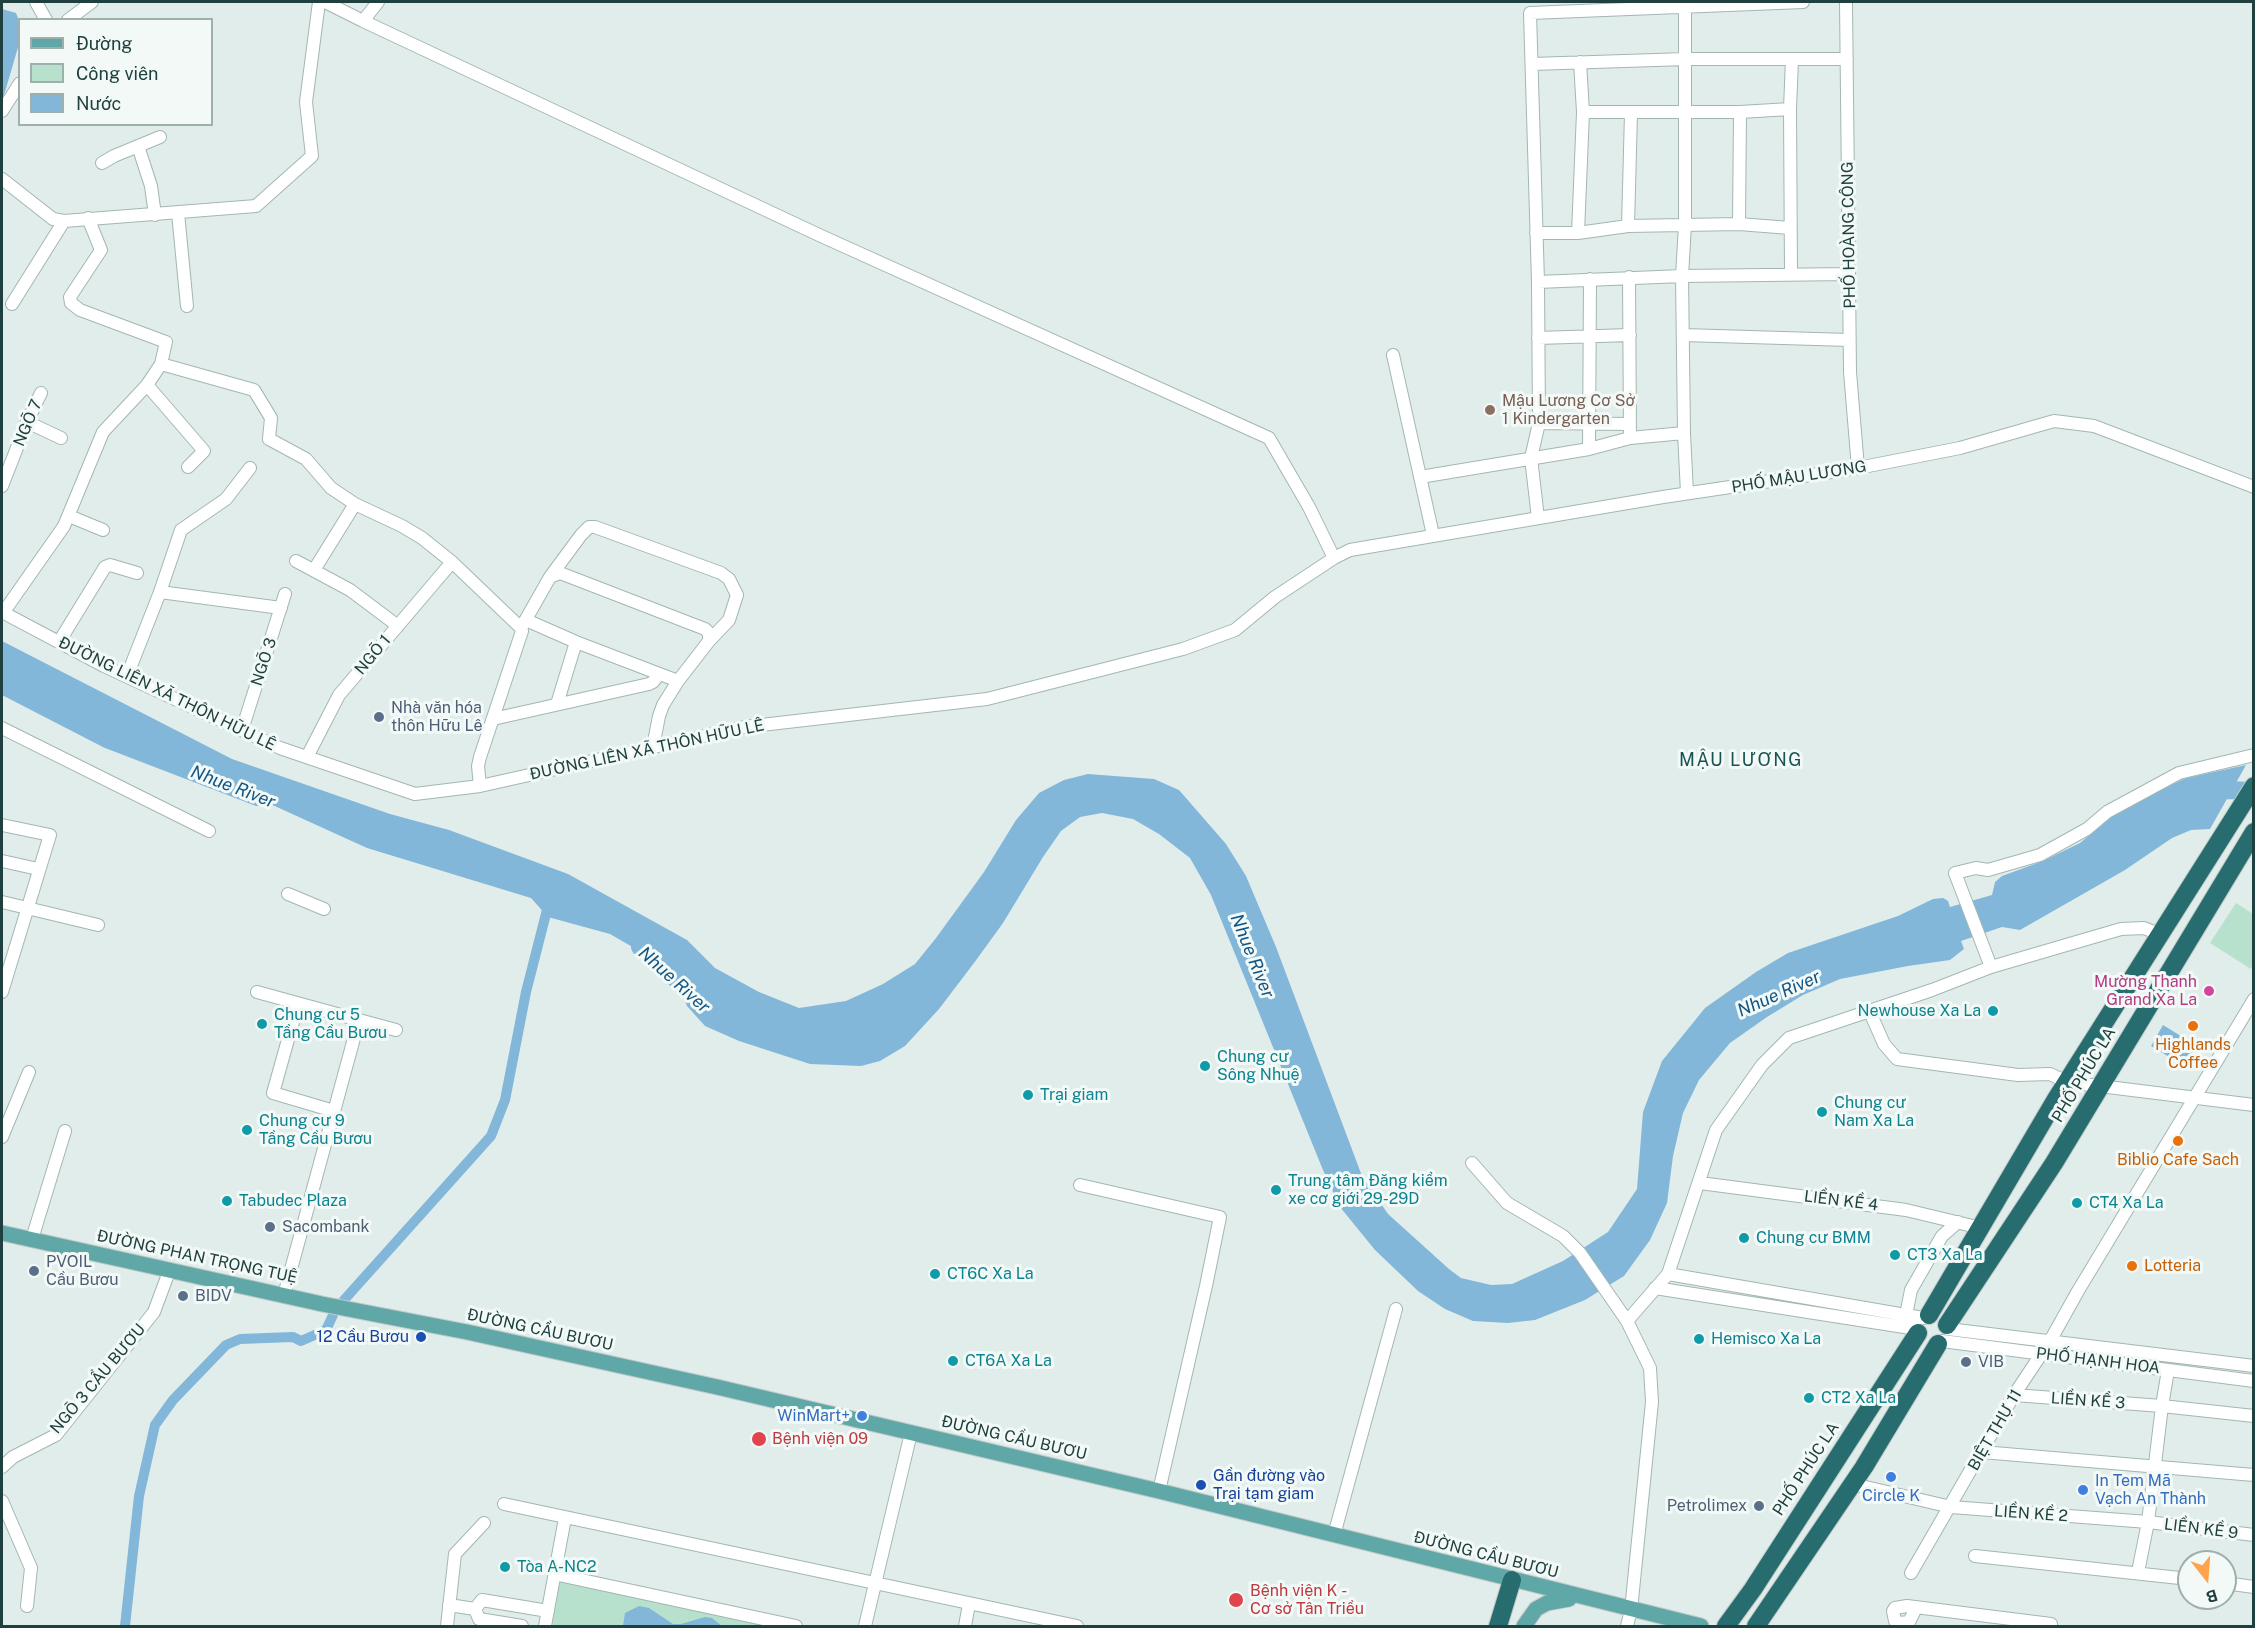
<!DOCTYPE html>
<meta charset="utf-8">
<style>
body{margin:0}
#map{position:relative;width:2255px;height:1628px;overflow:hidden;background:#e1edeb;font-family:"Public Sans",sans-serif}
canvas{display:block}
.frame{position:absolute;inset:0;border:3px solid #1f403f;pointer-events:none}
.legend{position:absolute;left:18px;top:18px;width:195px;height:108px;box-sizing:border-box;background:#f2f9f7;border:2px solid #9eafad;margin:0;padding:8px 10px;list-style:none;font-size:18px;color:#1f403f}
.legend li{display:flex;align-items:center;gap:12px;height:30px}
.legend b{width:30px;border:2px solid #9eafad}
.north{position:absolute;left:2177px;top:1550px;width:60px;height:60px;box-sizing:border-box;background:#f2f9f7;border:2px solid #9eafad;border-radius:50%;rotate:163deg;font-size:16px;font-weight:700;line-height:24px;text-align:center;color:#1f403f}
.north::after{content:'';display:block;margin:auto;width:21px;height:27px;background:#ffa34d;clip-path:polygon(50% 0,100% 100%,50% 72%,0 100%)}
</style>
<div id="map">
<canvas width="2255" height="1628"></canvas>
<div class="frame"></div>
<ul class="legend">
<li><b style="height:8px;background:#60a8a7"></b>Đường</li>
<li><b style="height:16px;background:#b7e1cc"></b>Công viên</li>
<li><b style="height:16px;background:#82b7d9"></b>Nước</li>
</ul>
<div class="north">B</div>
</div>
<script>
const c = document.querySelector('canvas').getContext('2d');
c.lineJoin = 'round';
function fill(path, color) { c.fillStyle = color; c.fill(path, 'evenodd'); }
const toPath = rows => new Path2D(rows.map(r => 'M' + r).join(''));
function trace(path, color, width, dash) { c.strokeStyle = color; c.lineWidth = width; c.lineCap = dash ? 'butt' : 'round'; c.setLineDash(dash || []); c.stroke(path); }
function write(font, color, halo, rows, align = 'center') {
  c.font = font + ' "Public Sans",sans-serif'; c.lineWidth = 6; c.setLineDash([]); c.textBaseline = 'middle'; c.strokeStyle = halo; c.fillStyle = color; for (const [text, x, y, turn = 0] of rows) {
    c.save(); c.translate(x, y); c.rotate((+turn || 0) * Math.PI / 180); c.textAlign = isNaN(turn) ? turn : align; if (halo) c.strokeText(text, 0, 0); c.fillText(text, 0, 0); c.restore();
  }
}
fill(toPath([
 [2236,903,2253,914,2253,965,2251,969,2210,943],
 [560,1581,774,1626,552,1626]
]), '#b7e1cc');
fill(toPath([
 [2,9,16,13,20,23,19,44,2,102],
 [2,641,232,759,390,814,449,830,568,874,687,940,715,968,759,992,799,1008,846,1001,883,984,915,964,936,938,984,872,1016,820,1039,793,1064,780,1088,774,1154,779,1179,790,1226,844,1246,876,1276,947,1362,1176,1388,1214,1449,1269,1461,1278,1491,1285,1512,1284,1563,1261,1608,1232,1637,1189,1643,1112,1662,1061,1705,1008,1756,972,1788,953,1898,916,1933,899,1943,898,1948,901,1950,907,1992,895,1995,882,2002,876,2043,861,2080,843,2125,806,2186,778,2246,765,2210,829,2191,830,2172,838,2125,870,2020,930,2002,927,1961,941,1964,949,1950,960,1908,966,1840,979,1803,995,1767,1017,1730,1043,1699,1080,1683,1113,1673,1156,1667,1203,1650,1240,1624,1276,1585,1300,1535,1320,1508,1323,1473,1321,1445,1309,1418,1291,1375,1250,1340,1207,1323,1170,1211,895,1190,858,1159,834,1133,819,1102,813,1080,817,1061,831,1043,857,1003,923,974,963,939,1009,905,1046,880,1061,861,1066,810,1064,739,1041,705,1026,687,1006,681,990,667,967,610,934,548,917,531,898,367,848,2,682],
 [2163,1025,2197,1046,2184,1066,2151,1046],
 [639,1606,649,1608,673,1624,681,1624,705,1617,712,1618,722,1626,623,1626,625,1613]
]), '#82b7d9');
trace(toPath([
 [344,1300,491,1136,505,1100,526,992,549,902],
 [125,1626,139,1496,155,1425,173,1400,226,1345,240,1339,293,1337,301,1341,326,1330,333,1315]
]), '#82b7d9', 10);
trace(toPath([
 [2,685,107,739,258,797],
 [2207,795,2226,790,2254,791],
 [640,947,648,951,690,993]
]), '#82b7d9', 18);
const minor = toPath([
 [36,2,46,20],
 [325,2,363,21,819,235,1269,438,1309,507,1334,558],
 [1846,2,1850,372,1858,468],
 [1685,7,1685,225,1682,276,1684,433,1687,493],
 [68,20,92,2],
 [363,21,378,2],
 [1532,64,1686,59,1847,59],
 [2,111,20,83],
 [1583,112,1740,112,1790,109],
 [138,146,151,186,155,215],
 [102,163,114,156,160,137],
 [2,179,53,219,64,221,256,206,312,156,306,102,319,2],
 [178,213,187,306],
 [1739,224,1740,112],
 [1628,226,1631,113],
 [1536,233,1578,233,1628,226,1739,224,1790,228],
 [1578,233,1583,112,1580,62],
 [1791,274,1790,109,1792,59],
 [1629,277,1630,438],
 [1538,282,1682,276,1849,274],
 [12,304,64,221],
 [1683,335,1849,340],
 [1538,338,1630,335],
 [1393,355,1433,535],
 [161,364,254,390,271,418,269,439,306,459,331,488,355,504,402,526,422,538,452,562,521,628,522,631,480,757,478,766,480,786],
 [147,385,204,451,188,467],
 [27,422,61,438],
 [1539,423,1630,424],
 [1589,449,1590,279],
 [250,468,226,499,181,530,160,592,281,608],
 [1420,477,1589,449,1630,438,1684,433],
 [2,486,27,422,41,393],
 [69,516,103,530],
 [1538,518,1531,458,1539,423,1538,282,1530,13,1803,2],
 [296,561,350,590,398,626],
 [314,570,355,504],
 [550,577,581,535,589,527,595,527,721,573,729,579,737,595,729,620,709,641],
 [2,612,104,666,280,748,415,794,480,786,744,727,987,699,1183,649,1235,630,1275,597,1334,558,1350,550,1663,497,1858,468,1960,448,2054,421,2094,426,2254,487],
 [3,613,64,526,103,432,147,385,161,364,166,342,80,310,71,303,70,297,101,250,88,218],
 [526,620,576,642,678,681],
 [521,628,550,577,560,573,705,629,709,633,709,641,678,681,663,705,659,716,653,747],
 [59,642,105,567,110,565,137,573],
 [127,676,160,592],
 [557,704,576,642],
 [493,719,649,684,653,682,659,674],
 [2,728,209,831],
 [242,730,285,594],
 [307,757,339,695,452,562],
 [2,825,50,835,2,992],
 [2,861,38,869],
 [288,894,324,909],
 [2,902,98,925],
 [1991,967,1955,873,1976,868,1988,870,2040,855,2087,829,2107,812,2179,773,2254,755],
 [257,992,359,1020,284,1295],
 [298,1004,273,1093,334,1111],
 [1869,1010,1884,1044,1897,1059,2018,1075,2050,1074,2067,1082,2254,1105],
 [359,1020,396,1030],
 [2,1137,29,1072],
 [1472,1163,1507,1203,1563,1236,1580,1253,1627,1321,1650,1368,1652,1402,1631,1610,1627,1626],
 [1700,1183,1906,1210,1981,1228],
 [1080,1185,1220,1217,1206,1286,1159,1491],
 [32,1239,65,1131],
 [1668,1274,1923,1318],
 [1655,1288,1917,1329],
 [1906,1315,1911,1290,1942,1236,1958,1222],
 [1627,1321,1668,1274,1716,1130,1762,1065,1789,1038,1932,990,1991,967,2121,929,2144,928,2161,935],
 [1948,1329,2254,1366],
 [1942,1341,2254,1381],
 [2014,1395,2162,1406,2254,1416],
 [1982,1452,2254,1475],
 [2,1467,13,1457,56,1435,154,1312,170,1269],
 [1853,1484,1951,1507,2148,1522,2254,1535],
 [2,1501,31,1568,27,1606],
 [504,1504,1077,1626],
 [1334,1535,1396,1309],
 [1975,1556,2189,1579],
 [2138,1572,2148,1522,2162,1406,2168,1370],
 [1911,1573,2014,1395,2050,1341,2078,1291,2254,999],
 [554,1574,796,1626],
 [2225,1583,2254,1587],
 [449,1605,475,1609],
 [1912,1608,1914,1612,1909,1622,1898,1623,1895,1621,1893,1611,1895,1608,1907,1606,2051,1624],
 [447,1626,455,1554,484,1523],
 [522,1626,479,1619,475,1609,482,1600,548,1611],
 [545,1626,565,1518],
 [865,1626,911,1433],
 [965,1626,969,1604]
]);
const major = toPath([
 [2,1233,322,1304,467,1332,717,1387,1159,1491,1701,1626],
 [1524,1626,1536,1609,1547,1603,1569,1599]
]);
const highway = toPath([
 [1929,1315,2056,1099,2254,786],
 [1947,1325,2054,1163,2254,832],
 [1498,1626,1512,1580],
 [1726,1626,1753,1589,1918,1333],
 [1756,1626,1864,1467,1938,1344]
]);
trace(minor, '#a3b6b4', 14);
trace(major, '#c0cac9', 17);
trace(highway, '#c0cac9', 20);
trace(minor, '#fff', 12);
trace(major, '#60a8a7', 15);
trace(highway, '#276d6f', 18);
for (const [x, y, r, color] of [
 [1490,410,6,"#8d6e63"],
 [379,717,6,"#5c6f8a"],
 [2209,991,6,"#d1479c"],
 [1993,1011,6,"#0f9aa8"],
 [262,1024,6,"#0f9aa8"],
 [2193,1026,6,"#e8710a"],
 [1205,1066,6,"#0f9aa8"],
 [1028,1095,6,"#0f9aa8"],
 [1822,1112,6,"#0f9aa8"],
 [247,1130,6,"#0f9aa8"],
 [2178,1141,6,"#e8710a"],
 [1276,1190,6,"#0f9aa8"],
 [227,1201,6,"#0f9aa8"],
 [2077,1203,6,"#0f9aa8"],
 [270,1227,6,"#5c6f8a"],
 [1744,1238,6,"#0f9aa8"],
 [1895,1255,6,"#0f9aa8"],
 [2132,1266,6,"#e8710a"],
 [34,1271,6,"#5c6f8a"],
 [935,1274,6,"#0f9aa8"],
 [183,1296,6,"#5c6f8a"],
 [421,1337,6,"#1a4fb4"],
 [1699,1339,6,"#0f9aa8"],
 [953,1361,6,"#0f9aa8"],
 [1966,1362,6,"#5c6f8a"],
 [1809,1398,6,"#0f9aa8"],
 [862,1416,6,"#3f7fe0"],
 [759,1439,8,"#e0444e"],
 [1891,1477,6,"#3f7fe0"],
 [1201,1485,6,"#1a4fb4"],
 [2083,1490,6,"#3f7fe0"],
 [1759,1506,6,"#5c6f8a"],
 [505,1567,6,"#0f9aa8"],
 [1236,1600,8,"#e0444e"]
]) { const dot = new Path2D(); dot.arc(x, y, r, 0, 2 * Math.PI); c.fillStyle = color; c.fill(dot); trace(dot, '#f2f9f7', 2); }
write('16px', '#1f403f', '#f2f9f7', [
 ["PHỐ HOÀNG CÔNG",1849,235,-91],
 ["NGÕ 7",28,423,-67],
 ["PHỐ MẬU LƯƠNG",1799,477,-9],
 ["NGÕ 1",373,655,-50],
 ["NGÕ 3",264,662,-72],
 ["ĐƯỜNG LIÊN XÃ THÔN HỮU LÊ",167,694,26],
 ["ĐƯỜNG LIÊN XÃ THÔN HỮU LÊ",647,750,-12],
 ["PHỐ PHÚC LA",2084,1075,-59],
 ["LIỀN KỀ 4",1841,1201,7],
 ["ĐƯỜNG PHAN TRỌNG TUỆ",197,1257,12],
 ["ĐƯỜNG CẦU BƯƠU",540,1330,12],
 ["PHỐ HẠNH HOA",2098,1361,7],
 ["NGÕ 3 CẦU BƯƠU",98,1379,-50],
 ["LIỀN KỀ 3",2088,1401,4],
 ["BIỆT THỰ 11",1995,1430,-60],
 ["ĐƯỜNG CẦU BƯƠU",1014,1438,13],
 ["PHỐ PHÚC LA",1806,1469,-57],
 ["LIỀN KỀ 2",2031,1514,4],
 ["LIỀN KỀ 9",2201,1529,7],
 ["ĐƯỜNG CẦU BƯƠU",1486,1555,14]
]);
write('16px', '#785e54', '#f2f9f7', [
 ["Mậu Lương Cơ Sở",1502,401],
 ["1 Kindergarten",1502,419]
], 'left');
write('16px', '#4e5e75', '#f2f9f7', [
 ["Nhà văn hóa",391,708],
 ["thôn Hữu Lê",391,726],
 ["Sacombank",282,1227],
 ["PVOIL",46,1262],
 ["Cầu Bươu",46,1280],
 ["BIDV",195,1296],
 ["VIB",1978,1362],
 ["Petrolimex",1747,1506,"right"]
], 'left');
write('16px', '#b23c85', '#f2f9f7', [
 ["Mường Thanh",2197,982],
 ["Grand Xa La",2197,1000]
], 'right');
write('16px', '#0d838f', '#f2f9f7', [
 ["Newhouse Xa La",1981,1011,"right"],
 ["Chung cư 5",274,1015],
 ["Tầng Cầu Bươu",274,1033],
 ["Chung cư",1217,1057],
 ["Sông Nhuệ",1217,1075],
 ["Trại giam",1040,1095],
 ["Chung cư",1834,1103],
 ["Nam Xa La",1834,1121],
 ["Chung cư 9",259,1121],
 ["Tầng Cầu Bươu",259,1139],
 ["Trung tâm Đăng kiểm",1288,1181],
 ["xe cơ giới 29-29D",1288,1199],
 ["Tabudec Plaza",239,1201],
 ["CT4 Xa La",2089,1203],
 ["Chung cư BMM",1756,1238],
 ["CT3 Xa La",1907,1255],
 ["CT6C Xa La",947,1274],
 ["Hemisco Xa La",1711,1339],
 ["CT6A Xa La",965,1361],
 ["CT2 Xa La",1821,1398],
 ["Tòa A-NC2",517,1567]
], 'left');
write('16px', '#c56008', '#f2f9f7', [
 ["Highlands",2193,1045],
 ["Coffee",2193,1063],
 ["Biblio Cafe Sach",2178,1160],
 ["Lotteria",2144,1266,"left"]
]);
write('16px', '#164399', '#f2f9f7', [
 ["12 Cầu Bươu",409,1337],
 ["Gần đường vào",1213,1476,"left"],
 ["Trại tạm giam",1213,1494,"left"]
], 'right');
write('16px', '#366cbe', '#f2f9f7', [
 ["WinMart+",850,1416],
 ["In Tem Mã",2095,1481,"left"],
 ["Vạch An Thành",2095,1499,"left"],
 ["Circle K",1891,1496,"center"]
], 'right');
write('16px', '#be3a42', '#f2f9f7', [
 ["Bệnh viện 09",772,1439],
 ["Bệnh viện K -",1250,1591],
 ["Cơ sở Tân Triều",1250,1609]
], 'left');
c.letterSpacing = '1.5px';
write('18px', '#195454', '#f2f9f7', [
 ["MẬU LƯƠNG",1741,760]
]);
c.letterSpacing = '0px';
write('italic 18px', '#125583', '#f2f9f7', [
 ["Nhue River",233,787,21],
 ["Nhue River",1252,956,68],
 ["Nhue River",674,980,42],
 ["Nhue River",1779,994,-24]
]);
</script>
